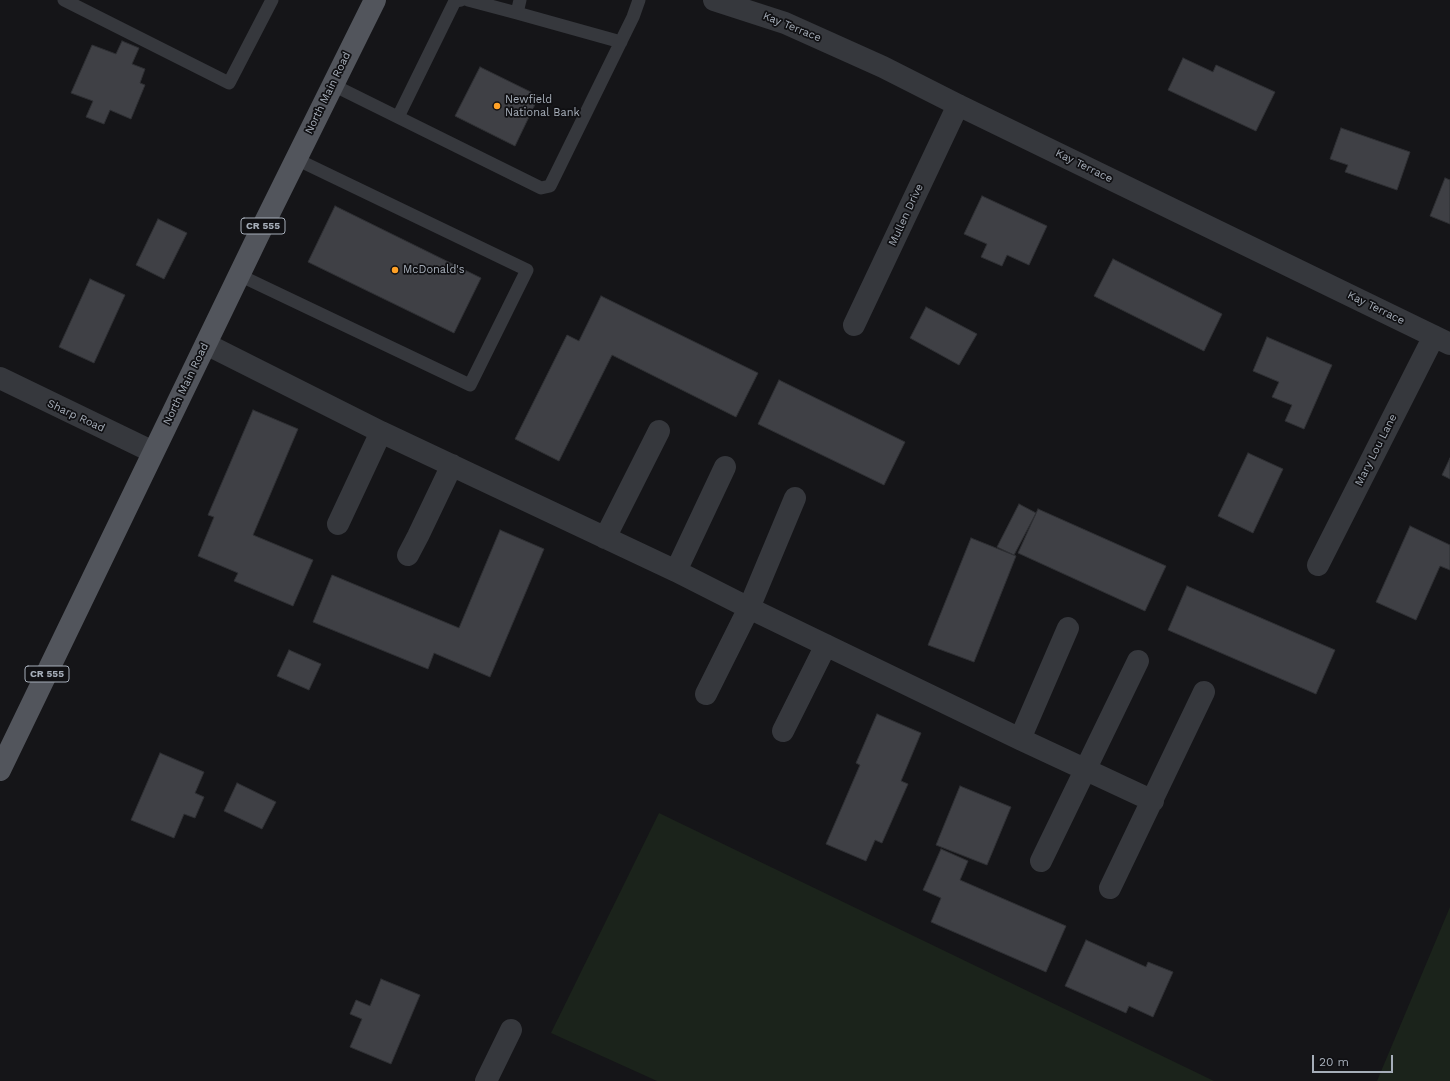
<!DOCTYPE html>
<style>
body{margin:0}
#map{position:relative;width:1450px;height:1081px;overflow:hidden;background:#151518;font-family:"Work Sans",sans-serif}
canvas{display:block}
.scale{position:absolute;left:1312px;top:1055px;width:81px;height:18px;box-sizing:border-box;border:2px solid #a6aeb9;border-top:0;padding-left:5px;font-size:12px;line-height:14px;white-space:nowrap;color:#a6aeb9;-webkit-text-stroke:3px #101013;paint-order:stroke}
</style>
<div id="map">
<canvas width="1450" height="1081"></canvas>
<div class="scale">20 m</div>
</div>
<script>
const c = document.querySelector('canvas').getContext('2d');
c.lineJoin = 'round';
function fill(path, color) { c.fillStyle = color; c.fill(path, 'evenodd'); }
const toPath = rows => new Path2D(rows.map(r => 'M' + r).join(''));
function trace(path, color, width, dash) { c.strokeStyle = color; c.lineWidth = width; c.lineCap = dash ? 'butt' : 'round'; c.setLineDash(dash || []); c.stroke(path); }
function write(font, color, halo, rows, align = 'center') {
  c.font = font + ' "Work Sans",sans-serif'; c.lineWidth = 3.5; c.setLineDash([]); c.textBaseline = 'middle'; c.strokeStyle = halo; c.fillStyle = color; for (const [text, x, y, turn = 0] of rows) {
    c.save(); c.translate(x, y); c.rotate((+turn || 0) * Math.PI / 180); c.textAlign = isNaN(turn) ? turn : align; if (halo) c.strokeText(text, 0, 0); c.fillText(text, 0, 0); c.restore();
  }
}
fill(toPath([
 [659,813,1214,1081,657,1081,551,1033],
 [1450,907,1450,1081,1377,1081]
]), '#1b231b');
const building = toPath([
 [122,41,139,48,132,64,145,69,140,83,145,85,131,119,110,110,104,124,86,117,93,101,71,93,92,45,116,54,122,41],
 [1183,58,1213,72,1216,65,1275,92,1256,131,1168,90,1183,58],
 [480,67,539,96,515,146,455,116,480,67],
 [1341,128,1410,152,1397,190,1345,172,1348,165,1330,159,1341,128],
 [1445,178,1450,180,1450,224,1430,216,1445,178],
 [982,196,1047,226,1029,265,1007,255,1002,266,981,257,987,244,964,234,982,196],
 [335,206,481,278,454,333,308,262,335,206],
 [158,219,187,233,164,279,136,265,158,219],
 [1113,259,1222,314,1204,351,1094,296,1113,259],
 [90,279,125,295,94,363,59,347,90,279],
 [601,296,758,373,736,417,612,355,559,461,515,439,567,335,579,341,601,296],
 [926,307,977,334,959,365,910,338,926,307],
 [1267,337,1332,365,1304,429,1285,421,1292,405,1272,397,1279,382,1253,371,1267,337],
 [779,380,905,442,884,485,758,424,779,380],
 [253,410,298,429,253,535,313,560,293,606,234,581,238,573,198,556,214,517,208,515,253,410],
 [1248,453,1283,469,1253,533,1218,516,1248,453],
 [1450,458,1450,479,1442,475,1450,458],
 [1019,504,1036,513,1014,555,997,547,1019,504],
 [1038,509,1166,566,1145,611,1018,553,1038,509],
 [1410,526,1450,545,1450,570,1440,566,1416,620,1376,602,1410,526],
 [500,530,544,549,490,677,434,653,428,669,313,622,332,575,459,628,500,530],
 [971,538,1016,556,974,662,928,645,971,538],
 [1187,586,1335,650,1316,694,1168,630,1187,586],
 [289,650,321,664,309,690,277,676,289,650],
 [877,714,921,733,901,781,908,784,882,843,875,840,866,861,826,844,860,765,856,763,877,714],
 [160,753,204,772,195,793,204,797,195,818,184,814,174,838,131,820,160,753],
 [237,783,276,802,262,829,224,811,237,783],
 [960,786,1011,807,987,865,936,845,960,786],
 [941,849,968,861,960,880,1066,926,1046,972,931,922,941,898,923,890,941,849],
 [1086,940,1146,967,1148,962,1173,972,1153,1017,1129,1006,1126,1013,1065,986,1086,940],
 [381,979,420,995,391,1064,350,1047,362,1019,350,1014,356,1000,370,1006,381,979]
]);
fill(building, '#3f4045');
trace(building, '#2f3034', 1);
trace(toPath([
 [64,0,229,83,272,0],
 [468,0,517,13],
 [520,0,517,13,621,42],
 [333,85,541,188,550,186,633,17,639,0],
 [398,117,455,1,461,0],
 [239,275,470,385,527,270,296,159]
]), '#36383d', 13);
trace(toPath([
 [714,0,785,23,883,67,958,105,1450,344],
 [854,325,958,105],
 [206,344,381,432,676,571,749,608,1020,739,1153,801],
 [0,378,153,452],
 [338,524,381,432],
 [605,538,659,431],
 [408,555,418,536,452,465],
 [1318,565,1434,336],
 [676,571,725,467],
 [706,694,749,608,795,498],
 [783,731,826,645],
 [1020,739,1068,628],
 [1041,861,1138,661],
 [1110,888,1204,692],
 [486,1081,511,1030]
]), '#36383d', 22);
trace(toPath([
 [0,770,258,236,375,0]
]), '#52555c', 22);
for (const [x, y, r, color] of [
 [497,106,4,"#ffa126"],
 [395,270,4,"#ffa126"]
]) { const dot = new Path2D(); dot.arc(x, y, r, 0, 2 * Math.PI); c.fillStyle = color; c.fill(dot); trace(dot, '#101013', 1.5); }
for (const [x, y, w] of [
 [263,226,44],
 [47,674,44]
]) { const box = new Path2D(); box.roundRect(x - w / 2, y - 8, w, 16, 3); c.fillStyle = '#101013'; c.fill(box); trace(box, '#a6aeb9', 1); }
write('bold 10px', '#a6aeb9', null, [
 ["CR 555",263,226],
 ["CR 555",47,674]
]);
write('11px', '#a6aeb9', '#101013', [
 ["Kay Terrace",792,27,22],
 ["North Main Road",328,93,-64],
 ["Kay Terrace",1084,166,26],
 ["Mullen Drive",906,215,-65],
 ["Kay Terrace",1376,308,26],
 ["North Main Road",186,384,-64],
 ["Sharp Road",76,416,25],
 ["Mary Lou Lane",1376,450,-63]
]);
write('11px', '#a6aeb9', '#101013', [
 ["Newfield",505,100],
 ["National Bank",505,113],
 ["McDonald's",403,270]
], 'left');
</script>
